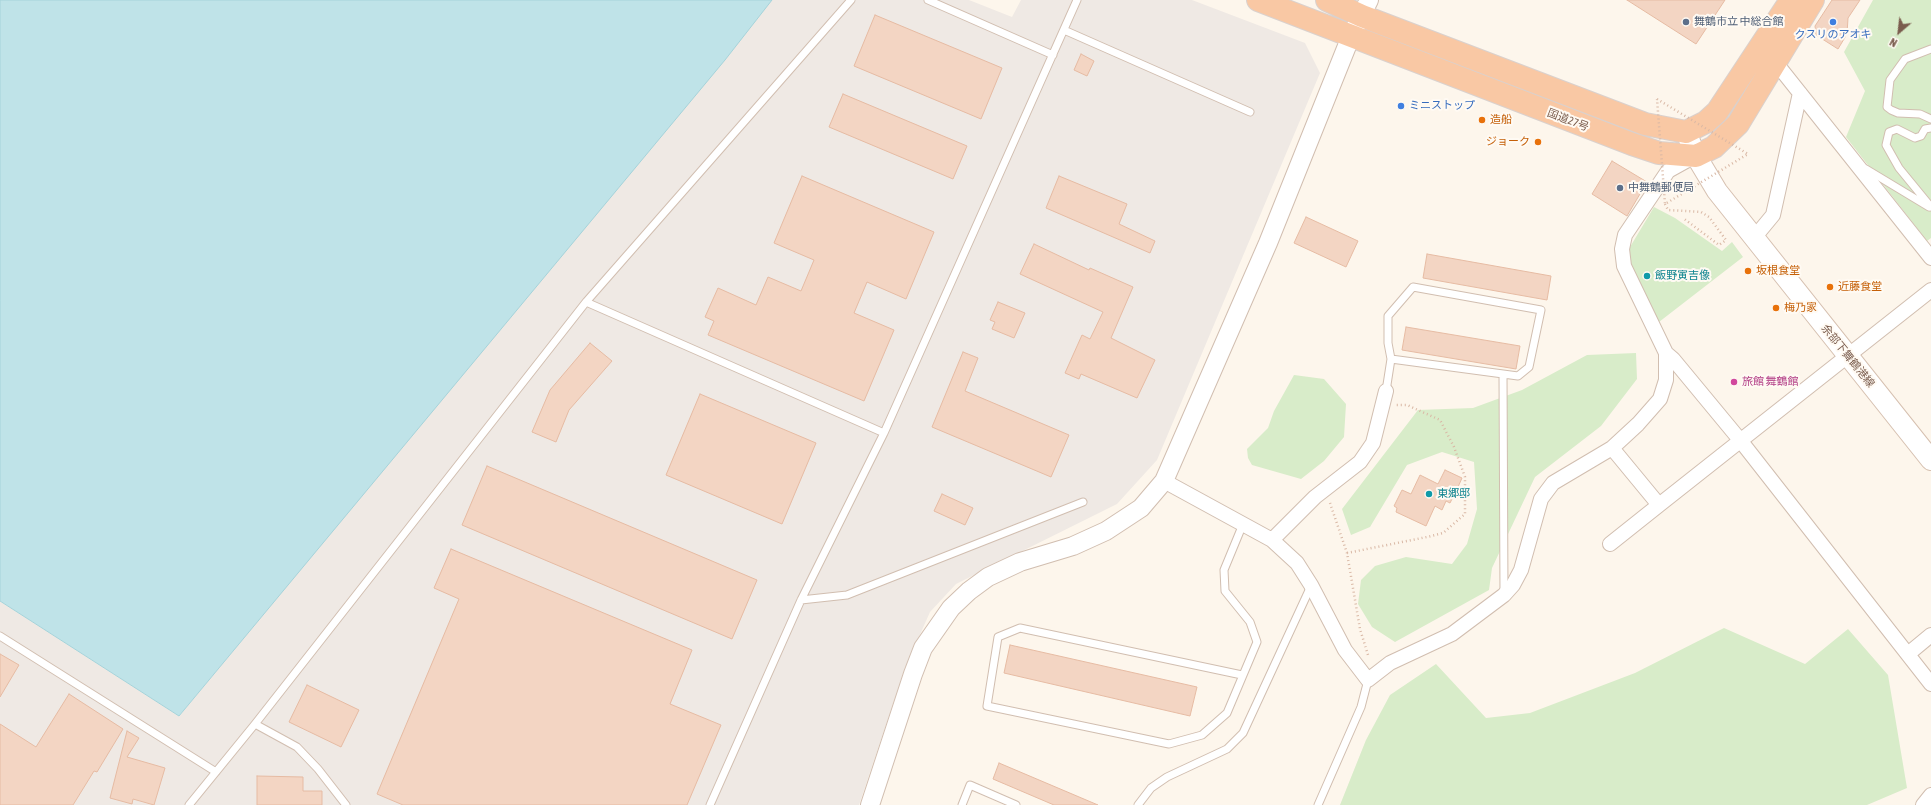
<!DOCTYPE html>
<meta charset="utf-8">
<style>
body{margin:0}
#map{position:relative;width:1931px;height:805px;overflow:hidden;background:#fdf6ec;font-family:"Asap Condensed",sans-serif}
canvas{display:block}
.north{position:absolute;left:1879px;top:12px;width:40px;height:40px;-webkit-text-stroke:3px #fffaf3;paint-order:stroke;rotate:208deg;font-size:11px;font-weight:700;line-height:16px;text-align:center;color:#7a5c4d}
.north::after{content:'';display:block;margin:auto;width:14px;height:18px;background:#7a5c4d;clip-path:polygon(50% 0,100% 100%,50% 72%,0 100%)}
</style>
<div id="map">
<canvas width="1931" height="805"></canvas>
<div class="north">N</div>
</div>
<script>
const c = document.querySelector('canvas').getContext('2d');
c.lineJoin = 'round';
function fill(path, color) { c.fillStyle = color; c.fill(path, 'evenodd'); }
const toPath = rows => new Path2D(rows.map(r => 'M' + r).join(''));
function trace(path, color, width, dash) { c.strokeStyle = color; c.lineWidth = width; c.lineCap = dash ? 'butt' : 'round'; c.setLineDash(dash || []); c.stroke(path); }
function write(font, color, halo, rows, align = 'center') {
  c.font = font + ' "Asap Condensed","Noto Sans JP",sans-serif'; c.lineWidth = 4; c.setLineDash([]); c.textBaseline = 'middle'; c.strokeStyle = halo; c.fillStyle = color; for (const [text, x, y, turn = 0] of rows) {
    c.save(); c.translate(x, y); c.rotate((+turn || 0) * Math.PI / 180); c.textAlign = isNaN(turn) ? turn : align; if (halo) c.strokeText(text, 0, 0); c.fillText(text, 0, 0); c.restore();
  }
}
fill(toPath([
 [768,0,969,0,1012,17,1021,0,1192,0,1305,43,1320,73,1157,460,1117,504,956,584,930,612,905,668,859,805,0,805,0,601,179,716]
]), '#efe9e4');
fill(toPath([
 [1873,0,1931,0,1931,238,1927,241,1846,137,1865,91,1844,52],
 [1654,207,1675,218,1722,251,1732,242,1743,257,1659,322,1631,264,1627,252],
 [1636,353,1637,379,1601,426,1535,477,1492,568,1489,590,1395,642,1372,627,1358,604,1361,580,1375,566,1406,557,1452,564,1467,544,1477,509,1474,462,1442,452,1407,465,1370,527,1351,535,1342,509,1418,410,1473,408,1522,390,1587,355],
 [1294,375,1324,379,1346,404,1344,437,1324,461,1301,479,1252,465,1248,458,1247,449,1268,428,1274,411],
 [1724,628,1805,664,1848,629,1888,675,1907,788,1867,805,1340,805,1366,740,1390,695,1436,664,1486,718,1530,713,1635,673]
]), '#d8ecc9');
const water = toPath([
 [0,0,772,0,725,60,179,716,0,601,0,0]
]);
fill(water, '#bfe3e8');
trace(water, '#a5d3da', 1);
const building = toPath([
 [1627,0,1725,0,1696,44,1627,0],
 [1832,0,1860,0,1848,18,1847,34,1838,49,1816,35,1815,26,1832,0],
 [875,15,1002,68,981,119,854,66,875,15],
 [1081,54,1094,61,1087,76,1074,70,1081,54],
 [843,94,967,146,953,179,829,127,843,94],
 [1612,161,1647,182,1627,216,1592,194,1612,161],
 [802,176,934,232,906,299,867,282,854,313,894,330,864,401,708,335,714,321,705,317,718,288,756,305,768,277,801,291,814,260,774,243,802,176],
 [1059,176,1127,204,1119,224,1155,241,1150,253,1046,208,1059,176],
 [1306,217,1358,241,1346,267,1294,243,1306,217],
 [1034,244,1089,270,1090,268,1133,287,1111,338,1155,360,1137,398,1081,374,1079,379,1065,373,1082,335,1090,339,1103,312,1020,274,1034,244],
 [1427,254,1551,276,1547,300,1423,278,1427,254],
 [998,302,1025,313,1014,338,992,329,995,322,990,320,998,302],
 [1406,327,1520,346,1516,369,1402,350,1406,327],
 [590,343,612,361,569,410,556,442,532,432,550,390,590,343],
 [963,352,978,358,965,391,1069,435,1051,477,932,427,963,352],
 [700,394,816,443,782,524,666,475,700,394],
 [487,466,757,580,732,639,462,525,487,466],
 [1445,470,1462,478,1458,487,1462,489,1457,499,1453,497,1450,503,1446,501,1442,510,1435,506,1426,526,1396,512,1397,508,1394,506,1402,490,1411,494,1420,475,1438,484,1445,470],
 [942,494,973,508,965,525,934,511,942,494],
 [451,549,692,650,670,704,721,725,687,805,403,805,377,794,459,599,434,588,451,549],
 [1010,645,1197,687,1190,716,1004,673,1010,645],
 [0,654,19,665,0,697,0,654],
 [307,685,359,710,341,747,289,722,307,685],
 [69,694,123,729,97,772,94,771,73,805,0,805,0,724,36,747,69,694],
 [127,731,139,738,127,757,165,768,154,805,133,799,132,804,110,798,127,731],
 [999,763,1098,805,1054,805,993,779,999,763],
 [257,776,303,777,303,791,322,791,322,805,257,805,257,776]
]);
fill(building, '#f3d5c3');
trace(building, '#e6bba3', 1);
const service = toPath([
 [928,0,1053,55],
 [1064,30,1250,112],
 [1931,49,1905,59,1890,80,1887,107,1891,110,1898,113,1920,114,1931,119],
 [1931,128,1925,129,1921,136,1915,138,1897,129,1889,132,1886,145,1899,168,1931,207],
 [1866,169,1929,207],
 [586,302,884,433],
 [1503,374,1504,594],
 [1386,391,1391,359,1388,343,1388,316,1413,287,1541,310,1529,367,1518,376,1391,359],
 [801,600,847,595,1083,502],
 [0,636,216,772],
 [1242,675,1020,628,998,637,987,706,1169,744,1202,735,1227,713,1257,642,1250,622,1225,591,1224,570,1243,524],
 [255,724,297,747,318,769,346,805],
 [189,805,255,724,586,302,851,0],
 [710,805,801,600,884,433,1077,0],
 [962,805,970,785,1016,805],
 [1138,805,1151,788,1167,777,1227,749,1243,733,1311,586],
 [1318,805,1361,707,1368,680]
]);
const minor = toPath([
 [1776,63,1931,258],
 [1695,156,1668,171,1625,235,1622,249,1624,266,1666,353,1673,359,1740,440,1931,684],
 [1754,238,1773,215,1800,93],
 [1612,448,1659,505,1931,290],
 [1164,481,1272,540,1297,563,1311,585,1345,650,1368,680,1390,663,1452,634,1504,595,1513,585,1521,570,1541,499,1553,483,1612,448,1638,424,1660,399,1666,380,1666,353],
 [1272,540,1315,497,1360,462,1373,443,1386,391],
 [1610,544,1659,505],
 [1908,654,1931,635],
 [1923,805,1931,795]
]);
const tertiary = toPath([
 [870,805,913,674,923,648,951,608,969,591,988,577,1020,562,1073,546,1106,531,1141,508,1164,481,1268,243,1351,36,1369,0]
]);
const secondary = toPath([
 [1686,132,1696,156,1717,191,1931,460]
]);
const trunk = toPath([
 [1258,0,1632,144,1659,153,1696,156,1714,147,1738,124,1813,0],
 [1327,0,1362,16,1645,124,1686,132,1706,122,1717,112,1791,0]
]);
trace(service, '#d1beb0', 9);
trace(minor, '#d1beb0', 16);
trace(tertiary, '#d1beb0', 20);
trace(secondary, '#d6c0b0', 22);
trace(trunk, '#dad1cd', 24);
trace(toPath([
 [1665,204,1668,210,1701,212,1709,217,1726,240,1719,245,1683,218],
 [1330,503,1347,553,1360,629,1368,655],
 [1347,553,1427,537,1443,533,1465,514,1465,477,1454,447,1440,420,1407,405,1396,405]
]), '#d9b8a5', 2.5, [1, 3]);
trace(service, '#fff', 7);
trace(minor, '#fff', 14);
trace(tertiary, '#fff', 18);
trace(secondary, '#fff', 20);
trace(trunk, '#f9c8a4', 22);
trace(toPath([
 [1657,99,1748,154,1665,204,1657,99]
]), '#d9b8a5', 2.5, [1, 3]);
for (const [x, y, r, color] of [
 [1686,22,4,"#5c6f8a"],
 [1833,22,4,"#3f7fe0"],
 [1401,106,4,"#3f7fe0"],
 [1482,120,4,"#e8710a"],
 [1538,142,4,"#e8710a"],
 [1620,188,4,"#5c6f8a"],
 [1748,271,4,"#e8710a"],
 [1647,276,4,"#0f9aa8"],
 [1830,287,4,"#e8710a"],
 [1776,308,4,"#e8710a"],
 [1734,382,4,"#d1479c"],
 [1429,494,4,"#0f9aa8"]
]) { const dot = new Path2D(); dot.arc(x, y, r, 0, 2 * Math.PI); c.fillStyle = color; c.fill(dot); trace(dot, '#fffaf3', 1.5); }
write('11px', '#4e5e75', '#fffaf3', [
 ["舞鶴市立 中総合館",1694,22],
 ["中舞鶴郵便局",1628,188]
], 'left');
write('11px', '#366cbe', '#fffaf3', [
 ["クスリのアオキ",1833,35],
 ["ミニストップ",1409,106,"left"]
]);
write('11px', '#c56008', '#fffaf3', [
 ["造船",1490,120],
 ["ジョーク",1530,142,"right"],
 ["坂根食堂",1756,271],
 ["近藤食堂",1838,287],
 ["梅乃家",1784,308]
], 'left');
write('11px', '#7a5c4d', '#fffaf3', [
 ["国道27号",1568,120,21],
 ["余部下舞鶴港線",1848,356,51]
]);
write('11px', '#0d838f', '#fffaf3', [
 ["飯野寅吉像",1655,276],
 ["東郷邸",1437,494]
], 'left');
write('11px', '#b23c85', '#fffaf3', [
 ["旅館 舞鶴館",1742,382]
], 'left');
</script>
